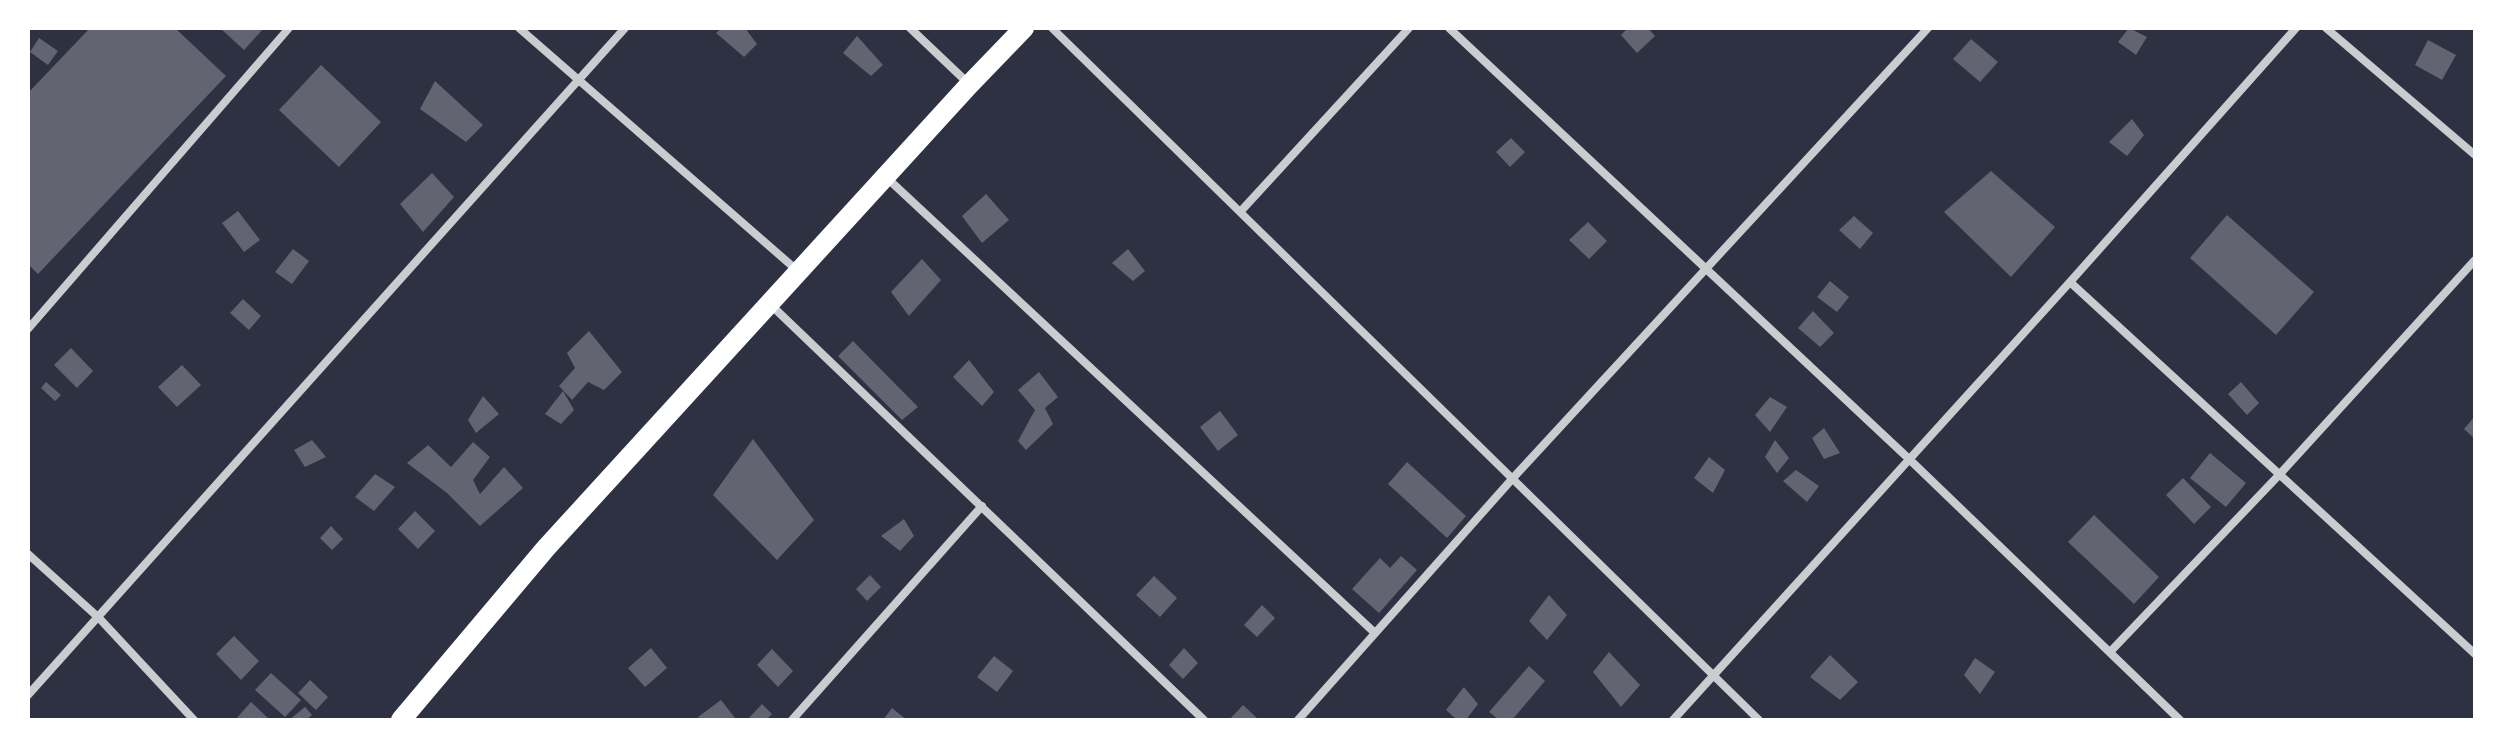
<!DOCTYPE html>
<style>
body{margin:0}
#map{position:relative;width:2503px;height:748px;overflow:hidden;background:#2d3142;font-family:Lora,serif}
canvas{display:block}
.frame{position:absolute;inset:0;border:30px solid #fff;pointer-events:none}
</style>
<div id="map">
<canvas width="2503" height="748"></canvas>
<div class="frame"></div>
</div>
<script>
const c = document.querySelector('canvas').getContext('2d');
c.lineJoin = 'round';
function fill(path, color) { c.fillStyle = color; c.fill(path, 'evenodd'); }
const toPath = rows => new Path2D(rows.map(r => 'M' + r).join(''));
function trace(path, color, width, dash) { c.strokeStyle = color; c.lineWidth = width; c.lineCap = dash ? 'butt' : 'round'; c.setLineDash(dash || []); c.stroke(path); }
fill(toPath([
 [90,28,175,28,226,76,38,274,28,264,28,93],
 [220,28,264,28,244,50],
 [722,28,745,28,757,44,744,57,716,33],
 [1628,28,1648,28,1655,36,1637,53,1621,35],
 [2129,28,2147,37,2136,55,2118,42],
 [857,36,883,65,871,76,843,53],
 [39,38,58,51,48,65,30,52],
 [1971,39,1998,62,1980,82,1953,59],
 [2428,40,2456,55,2442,80,2415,65],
 [321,65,381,122,339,167,279,110],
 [435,81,483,125,466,142,420,109],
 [2132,119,2144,135,2127,156,2109,142],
 [1511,138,1525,152,1510,167,1496,152],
 [1991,171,2055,227,2011,277,1944,212],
 [432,173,454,197,423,232,400,204],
 [986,194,1009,220,982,243,962,216],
 [238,211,260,240,244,252,222,223],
 [2227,215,2314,292,2276,335,2190,258],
 [1854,216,1873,233,1860,249,1839,230],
 [1588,222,1607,241,1589,259,1569,240],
 [293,249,309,261,292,284,275,272],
 [1128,249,1145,271,1133,281,1112,263],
 [922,259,941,280,909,316,891,292],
 [1830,281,1849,297,1837,312,1817,297],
 [243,299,261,316,249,330,230,313],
 [1813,311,1834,333,1820,347,1798,328],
 [589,331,622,372,604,390,588,382,572,400,559,386,575,368,567,353],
 [853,341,918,407,902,420,838,356],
 [71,348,93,371,77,388,54,365],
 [969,360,994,392,982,406,953,377],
 [182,365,201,385,177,407,158,387],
 [1039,372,1058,397,1045,408,1053,424,1026,450,1018,441,1035,410,1018,390],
 [46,382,61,395,55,401,41,388],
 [2241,382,2259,403,2247,415,2228,394],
 [563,391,574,410,561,424,545,414],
 [483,396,499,414,476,433,468,420],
 [1770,397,1787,407,1770,432,1755,415],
 [1220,411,1238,435,1218,451,1200,427],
 [2475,416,2475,439,2464,429],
 [1824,428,1840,453,1824,459,1812,438],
 [753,439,814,520,777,560,713,495],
 [312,440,326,457,305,467,294,450],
 [1775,440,1789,458,1777,473,1765,457],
 [473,442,490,457,473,480,480,494,504,467,523,488,480,526,447,493,407,463,428,445,451,467],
 [2210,453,2246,483,2226,507,2190,478],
 [1709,457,1725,470,1713,493,1694,478],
 [1407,462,1466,516,1447,538,1388,484],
 [1796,470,1819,486,1807,502,1783,481],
 [375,474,395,487,374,511,355,497],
 [2183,478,2211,507,2194,524,2166,495],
 [415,511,435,531,418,549,398,529],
 [2094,515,2159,577,2134,604,2068,542],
 [904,519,914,536,900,551,881,536],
 [331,526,343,539,332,550,320,538],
 [1401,556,1417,570,1379,613,1352,589,1380,558,1390,568],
 [870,575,881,587,867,601,856,589],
 [1154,576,1177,598,1160,617,1136,595],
 [1549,595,1567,615,1547,640,1529,621],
 [1262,605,1275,618,1257,637,1244,625],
 [234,636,259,661,241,680,216,654],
 [651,648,667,668,645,687,628,668],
 [1184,648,1198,663,1183,679,1169,665],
 [772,649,793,671,778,687,757,665],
 [1609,652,1640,685,1621,707,1593,672],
 [1830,655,1858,682,1840,700,1810,677],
 [994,656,1013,671,997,692,977,677],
 [1975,658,1995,672,1980,694,1964,675],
 [1529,666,1545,681,1512,720,1499,720,1489,712],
 [271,673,301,700,285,717,255,690],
 [310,680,328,697,316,710,298,693],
 [1464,687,1478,704,1466,720,1457,720,1446,710],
 [721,700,735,718,732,720,700,720,698,717],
 [251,702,270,720,235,720],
 [762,704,772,714,766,720,747,720],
 [1243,705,1259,720,1229,720],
 [305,707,312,715,306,720,289,720],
 [892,708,907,720,883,720]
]), '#626471');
trace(toPath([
 [519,28,799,272],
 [910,28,969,84],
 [1052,28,1759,720],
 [1449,28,1908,458,2180,720],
 [2326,28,2475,155],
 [887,178,1375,633],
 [1241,211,1409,28],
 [2070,282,2475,654],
 [771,305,1204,720],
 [28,329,289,28],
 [28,554,99,618,194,720],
 [2110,652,2279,475,2475,260],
 [28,695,625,28],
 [792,720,982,506],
 [1298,720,1513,478,1928,28],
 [1673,720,2070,282,2296,28]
]), '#caccd0', 8);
trace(toPath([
 [401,720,546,548,969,85,1024,28]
]), '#fff', 20);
</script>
